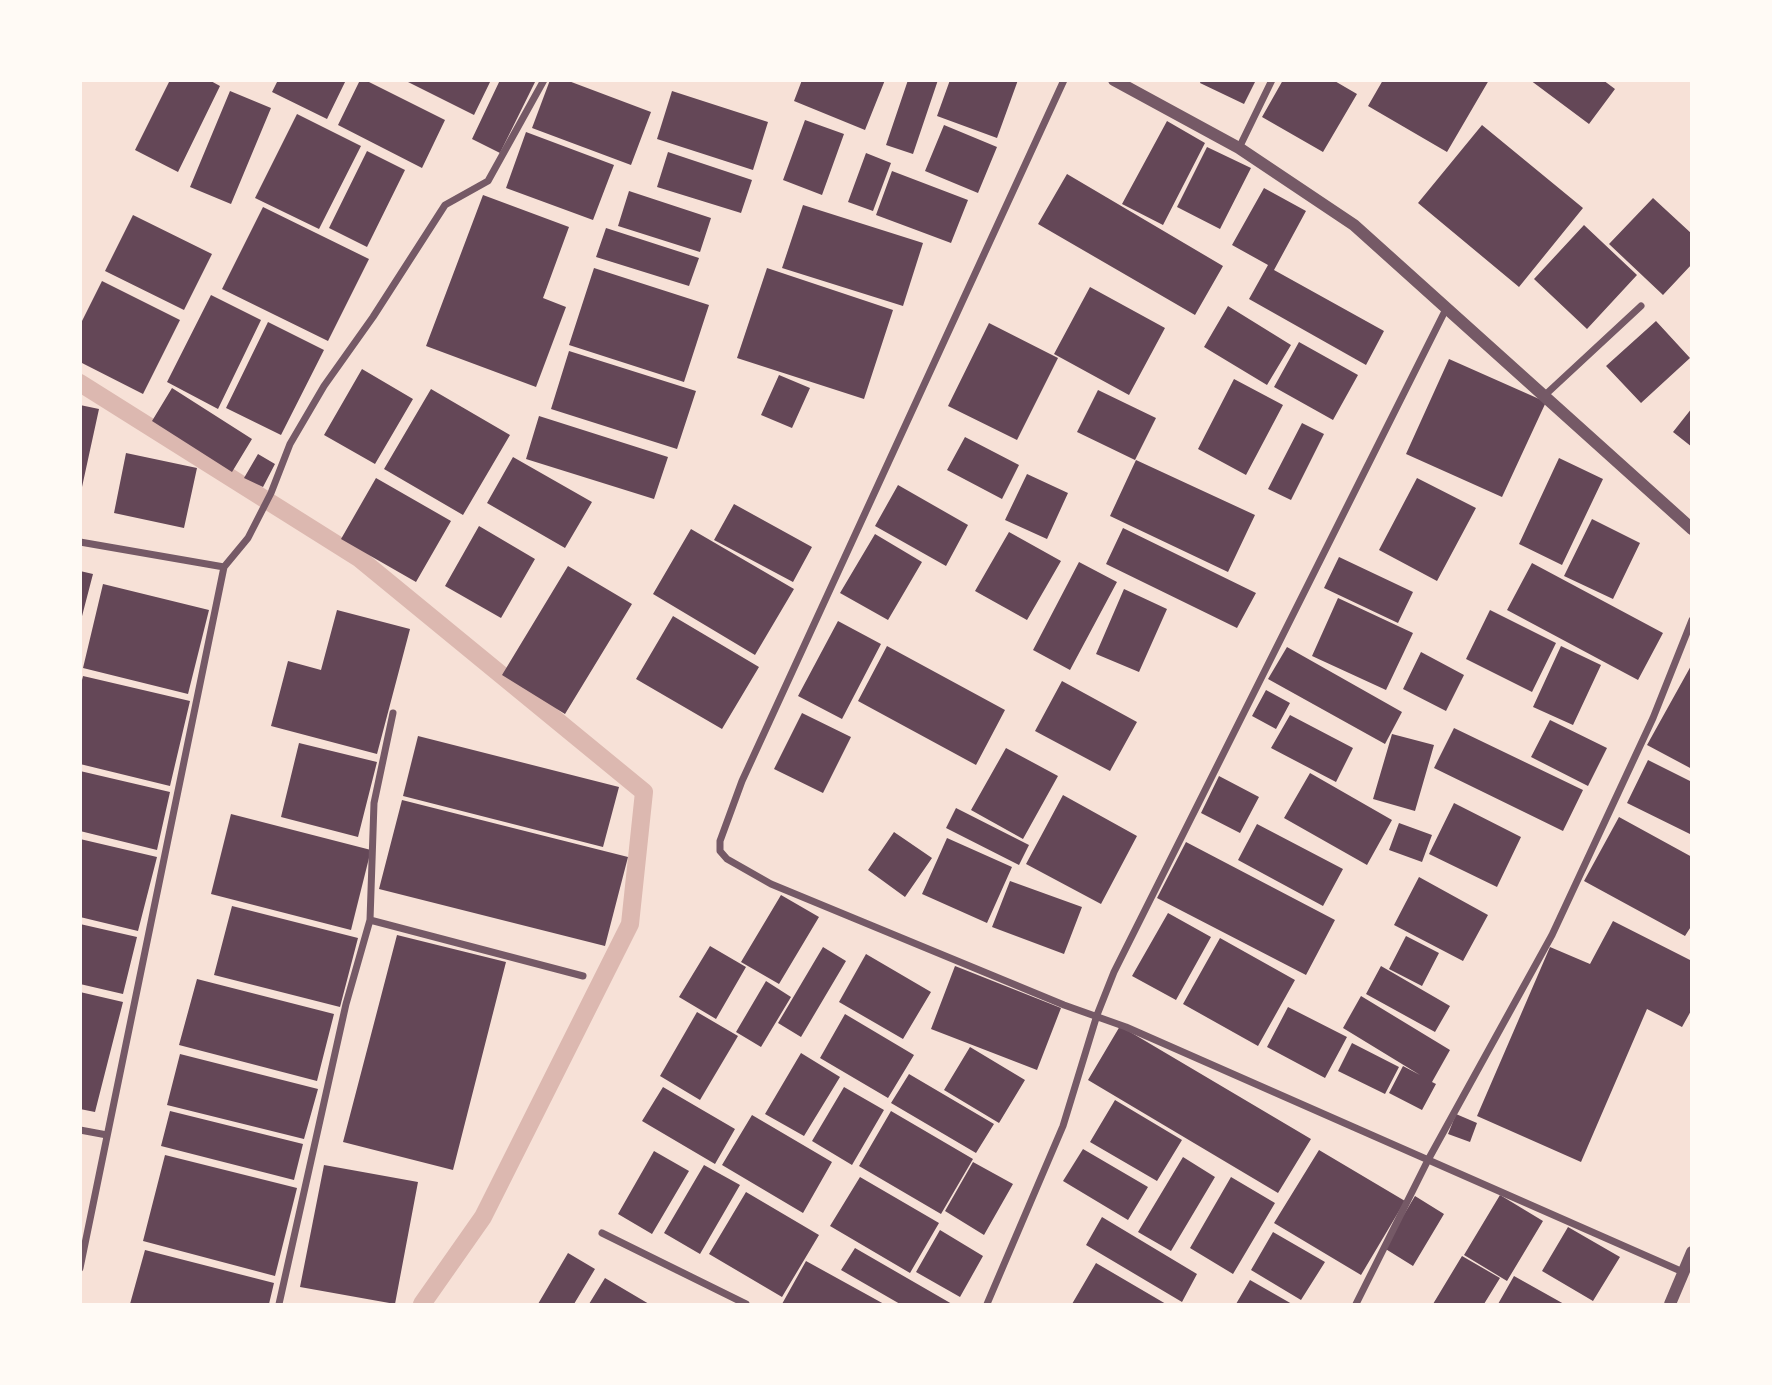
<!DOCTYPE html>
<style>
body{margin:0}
#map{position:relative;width:1772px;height:1385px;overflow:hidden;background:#f7e1d7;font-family:"Varela Round",sans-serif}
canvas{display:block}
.frame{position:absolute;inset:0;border:82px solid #fffaf5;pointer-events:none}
</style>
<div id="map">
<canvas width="1772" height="1385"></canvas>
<div class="frame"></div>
</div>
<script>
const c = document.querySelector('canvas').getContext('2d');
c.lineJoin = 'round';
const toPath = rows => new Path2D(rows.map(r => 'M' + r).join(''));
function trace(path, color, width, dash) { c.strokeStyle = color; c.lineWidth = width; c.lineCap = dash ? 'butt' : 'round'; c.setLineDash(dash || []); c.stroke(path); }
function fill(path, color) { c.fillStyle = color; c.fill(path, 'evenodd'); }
trace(toPath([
 [80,383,360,559,644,792,630,924,483,1217,422,1304]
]), '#dcb8b0', 18);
fill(toPath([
 [170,80,209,80,220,86,178,172,135,150],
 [278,80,346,80,327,119,272,92],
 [360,80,365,80,445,120,422,168,338,125],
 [404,80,491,80,474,115],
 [500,80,536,80,500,153,472,139],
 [550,80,566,80,651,112,631,165,532,128],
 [802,80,885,80,865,130,794,101],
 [908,80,938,80,913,154,886,145],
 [950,80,1018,80,997,138,937,116],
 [1201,80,1256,80,1244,104,1200,83],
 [1283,80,1333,80,1357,94,1323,152,1262,117],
 [1383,80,1489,80,1447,152,1368,106],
 [1530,80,1603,80,1615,89,1589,124],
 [230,91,271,108,231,204,190,187],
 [672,91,768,122,753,170,657,139],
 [297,114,361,146,319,229,255,198],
 [805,120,844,134,822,195,783,180],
 [1167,121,1205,143,1163,225,1122,204],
 [944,125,997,147,978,193,925,171],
 [1482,125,1583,208,1519,287,1418,203],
 [526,132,614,165,593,220,506,188],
 [1207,147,1251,168,1220,229,1177,207],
 [367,151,405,170,367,247,329,228],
 [668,152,752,180,741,213,657,187],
 [866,153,891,163,873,211,848,202],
 [892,171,968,200,951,243,876,215],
 [1067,174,1223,266,1195,315,1038,224],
 [1264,188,1306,211,1274,270,1384,331,1366,365,1249,299,1268,265,1232,245],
 [629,191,711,218,700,252,618,226],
 [483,195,569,227,543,298,566,307,536,387,426,346],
 [1653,198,1692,234,1692,264,1663,295,1609,244],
 [803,205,923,243,903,306,782,268],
 [263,207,369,259,328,341,222,289],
 [133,215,212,254,184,310,105,271],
 [1584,225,1637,275,1587,329,1534,279],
 [606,228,699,258,689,286,596,257],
 [594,268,709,305,684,382,569,345],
 [767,268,893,310,864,399,737,358],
 [102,281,180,320,143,394,80,362,80,325],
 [1090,287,1165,328,1129,395,1054,354],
 [211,295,261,320,218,409,167,382],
 [1228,306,1291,345,1267,385,1204,347],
 [1656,321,1690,358,1641,403,1606,366],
 [268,322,324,350,281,435,226,408],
 [989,323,1058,358,1017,440,948,406],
 [1299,342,1358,375,1333,420,1274,387],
 [569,351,696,391,677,449,551,409],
 [1449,359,1546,402,1502,497,1406,454],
 [362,369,413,399,375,464,324,435],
 [779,375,810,388,792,428,761,415],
 [1234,379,1283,405,1246,475,1198,449],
 [172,388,252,439,232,472,152,421],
 [431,389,510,435,463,515,384,469],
 [1098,390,1156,418,1135,460,1077,432],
 [80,405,99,409,82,487,80,487],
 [1692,408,1692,447,1673,432],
 [539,416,668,457,654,499,526,459],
 [1302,423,1324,434,1291,500,1268,489],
 [965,437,1019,465,1002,499,947,470],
 [126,453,197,468,184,528,114,513],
 [258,454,275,464,263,487,244,478],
 [513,457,592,502,565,548,487,503],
 [1559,458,1603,479,1562,565,1519,544],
 [1136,460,1255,515,1228,572,1110,516],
 [1027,474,1068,493,1047,539,1005,520],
 [376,478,451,521,416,582,341,539],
 [1417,478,1476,508,1437,581,1379,550],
 [898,485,968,525,946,566,875,526],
 [734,504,812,547,793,582,714,540],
 [1592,519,1640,543,1613,599,1564,576],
 [479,526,535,559,501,618,445,586],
 [1123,528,1256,593,1237,628,1106,564],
 [691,529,794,589,755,655,653,594],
 [1009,532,1061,561,1027,620,975,591],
 [875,534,922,562,888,620,840,593],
 [1339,557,1413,592,1398,623,1324,588],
 [1079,562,1117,582,1070,670,1033,650],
 [1532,563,1663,633,1638,680,1507,610],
 [568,566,632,604,565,714,502,675],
 [80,571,93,574,81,620,80,620],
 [103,584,209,610,188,694,83,668],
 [1124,589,1167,609,1139,672,1096,654],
 [1338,598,1413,633,1386,690,1312,656],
 [337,610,410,629,377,754,271,726,288,661,321,670],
 [1490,610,1556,643,1532,692,1466,659],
 [673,616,759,667,722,729,636,679],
 [838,621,881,644,842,719,798,696],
 [887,646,1005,710,976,765,858,701],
 [1561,646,1601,665,1573,725,1533,707],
 [1287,647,1402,712,1385,744,1268,679],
 [1421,652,1464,675,1446,711,1403,689],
 [1692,664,1692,769,1647,745],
 [83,676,190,701,170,786,80,764,80,688],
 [1062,681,1137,722,1110,771,1035,731],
 [1266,690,1290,703,1276,729,1252,716],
 [802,713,851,737,823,793,774,769],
 [1290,715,1353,748,1336,782,1271,748],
 [1550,720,1607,748,1588,786,1531,757],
 [1454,728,1583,790,1563,831,1434,768],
 [1392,734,1434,745,1415,811,1373,799],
 [418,736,619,787,603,847,403,796],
 [299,743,377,762,358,837,281,817],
 [1006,748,1058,776,1023,839,971,810],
 [1648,760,1692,782,1692,835,1627,803],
 [80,771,170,792,157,850,80,831],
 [1310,773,1392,820,1367,865,1284,818],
 [1219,776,1259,797,1240,833,1201,813],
 [1063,795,1137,836,1101,904,1026,864],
 [402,800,628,857,605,946,379,889],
 [1454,803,1521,837,1497,887,1429,854],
 [956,808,1029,845,1019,865,946,828],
 [231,814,371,850,351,930,211,894],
 [1619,817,1692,857,1692,925,1685,936,1584,881],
 [1399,823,1432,835,1422,862,1389,850],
 [1257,824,1343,869,1323,906,1238,860],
 [894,832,932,858,905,897,868,870],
 [947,838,1012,867,987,923,922,894],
 [80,839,157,857,138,931,80,917],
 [1186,842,1335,920,1306,975,1157,898],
 [1419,877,1488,915,1463,961,1394,925],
 [1010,881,1082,907,1064,954,992,927],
 [781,895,819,917,779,984,741,962],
 [232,906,358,938,340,1007,214,975],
 [1168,913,1211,937,1176,1000,1132,976],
 [1613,921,1692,961,1692,1009,1682,1027,1647,1009,1581,1162,1477,1116,1550,947,1590,964],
 [80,924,137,937,123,994,80,984],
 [397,935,506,962,453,1170,343,1142],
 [1406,936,1439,953,1422,986,1389,969],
 [1220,938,1295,980,1258,1046,1183,1004],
 [710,946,746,967,716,1019,679,997],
 [823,947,846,961,801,1037,778,1023],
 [866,954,931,992,903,1039,839,1002],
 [955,966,1061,1008,1037,1070,931,1029],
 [1381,966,1450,1006,1435,1032,1366,994],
 [197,979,334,1014,317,1081,179,1045],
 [766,981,791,997,761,1047,736,1032],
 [80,992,123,1002,95,1112,80,1109],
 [1361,996,1450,1050,1432,1082,1436,1084,1422,1110,1389,1093,1403,1066,1420,1075,1343,1028],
 [1288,1007,1347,1037,1325,1078,1267,1047],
 [697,1012,738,1036,700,1100,660,1076],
 [845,1014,914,1055,888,1098,820,1058],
 [1120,1026,1311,1139,1278,1193,1088,1080],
 [1352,1043,1399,1067,1385,1094,1338,1071],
 [970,1047,1025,1080,999,1123,944,1090],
 [801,1053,840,1077,804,1136,765,1114],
 [180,1054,318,1089,304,1139,167,1105],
 [909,1074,994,1124,976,1153,891,1103],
 [663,1087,735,1129,715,1164,642,1121],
 [844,1087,884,1110,852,1165,812,1141],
 [1115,1100,1182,1140,1157,1181,1090,1142],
 [170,1111,303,1144,294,1180,161,1146],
 [891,1111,973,1159,941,1214,859,1166],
 [1456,1114,1477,1123,1470,1142,1448,1134],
 [752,1115,832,1162,803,1213,722,1165],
 [1083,1149,1148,1187,1128,1220,1063,1181],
 [1319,1150,1405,1201,1361,1275,1274,1223],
 [654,1151,689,1171,652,1234,618,1214],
 [165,1155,297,1188,275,1276,143,1241],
 [1183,1157,1215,1177,1171,1251,1138,1232],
 [973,1162,1013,1184,984,1235,945,1211],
 [324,1165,418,1182,395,1304,300,1287],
 [704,1165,740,1185,700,1254,664,1233],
 [860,1177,939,1223,910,1273,830,1226],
 [1231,1177,1275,1203,1233,1274,1190,1248],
 [746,1192,819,1235,782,1297,709,1254],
 [1500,1195,1543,1221,1507,1281,1464,1255],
 [1415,1196,1444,1214,1413,1266,1384,1248],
 [1102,1217,1197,1274,1182,1302,1086,1245],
 [1568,1227,1620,1257,1593,1301,1542,1271],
 [940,1230,983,1256,960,1297,916,1272],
 [1273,1232,1325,1262,1301,1300,1251,1270],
 [855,1248,952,1304,900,1304,841,1270],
 [145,1250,274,1283,269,1304,130,1304],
 [568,1253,595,1269,574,1304,538,1304],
 [1462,1256,1500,1278,1484,1304,1433,1304],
 [806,1261,884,1304,782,1304],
 [1096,1263,1166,1304,1072,1304],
 [1514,1276,1564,1304,1498,1304],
 [605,1278,649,1304,589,1304],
 [1250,1280,1292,1304,1236,1304]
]), '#644757');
trace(toPath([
 [1064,80,742,781,720,841,720,851,727,859,771,884,1064,1005,1126,1027,1683,1272],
 [1239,148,1272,80],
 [1544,396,1641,306],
 [80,542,224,567],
 [370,920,374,803,393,713],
 [80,1130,107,1135],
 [602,1233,746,1304],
 [80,1268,224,567,248,538,271,493,290,444,324,386,373,317,445,205,488,181,544,80],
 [279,1304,346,1004,370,920,583,976],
 [987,1304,1063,1126,1097,1015,1114,972,1446,309],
 [1356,1304,1428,1160,1552,935,1653,718,1692,620]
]), '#755966', 7);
trace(toPath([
 [1114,80,1239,148,1354,225,1692,529],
 [1670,1304,1692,1252]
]), '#755966', 12);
</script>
